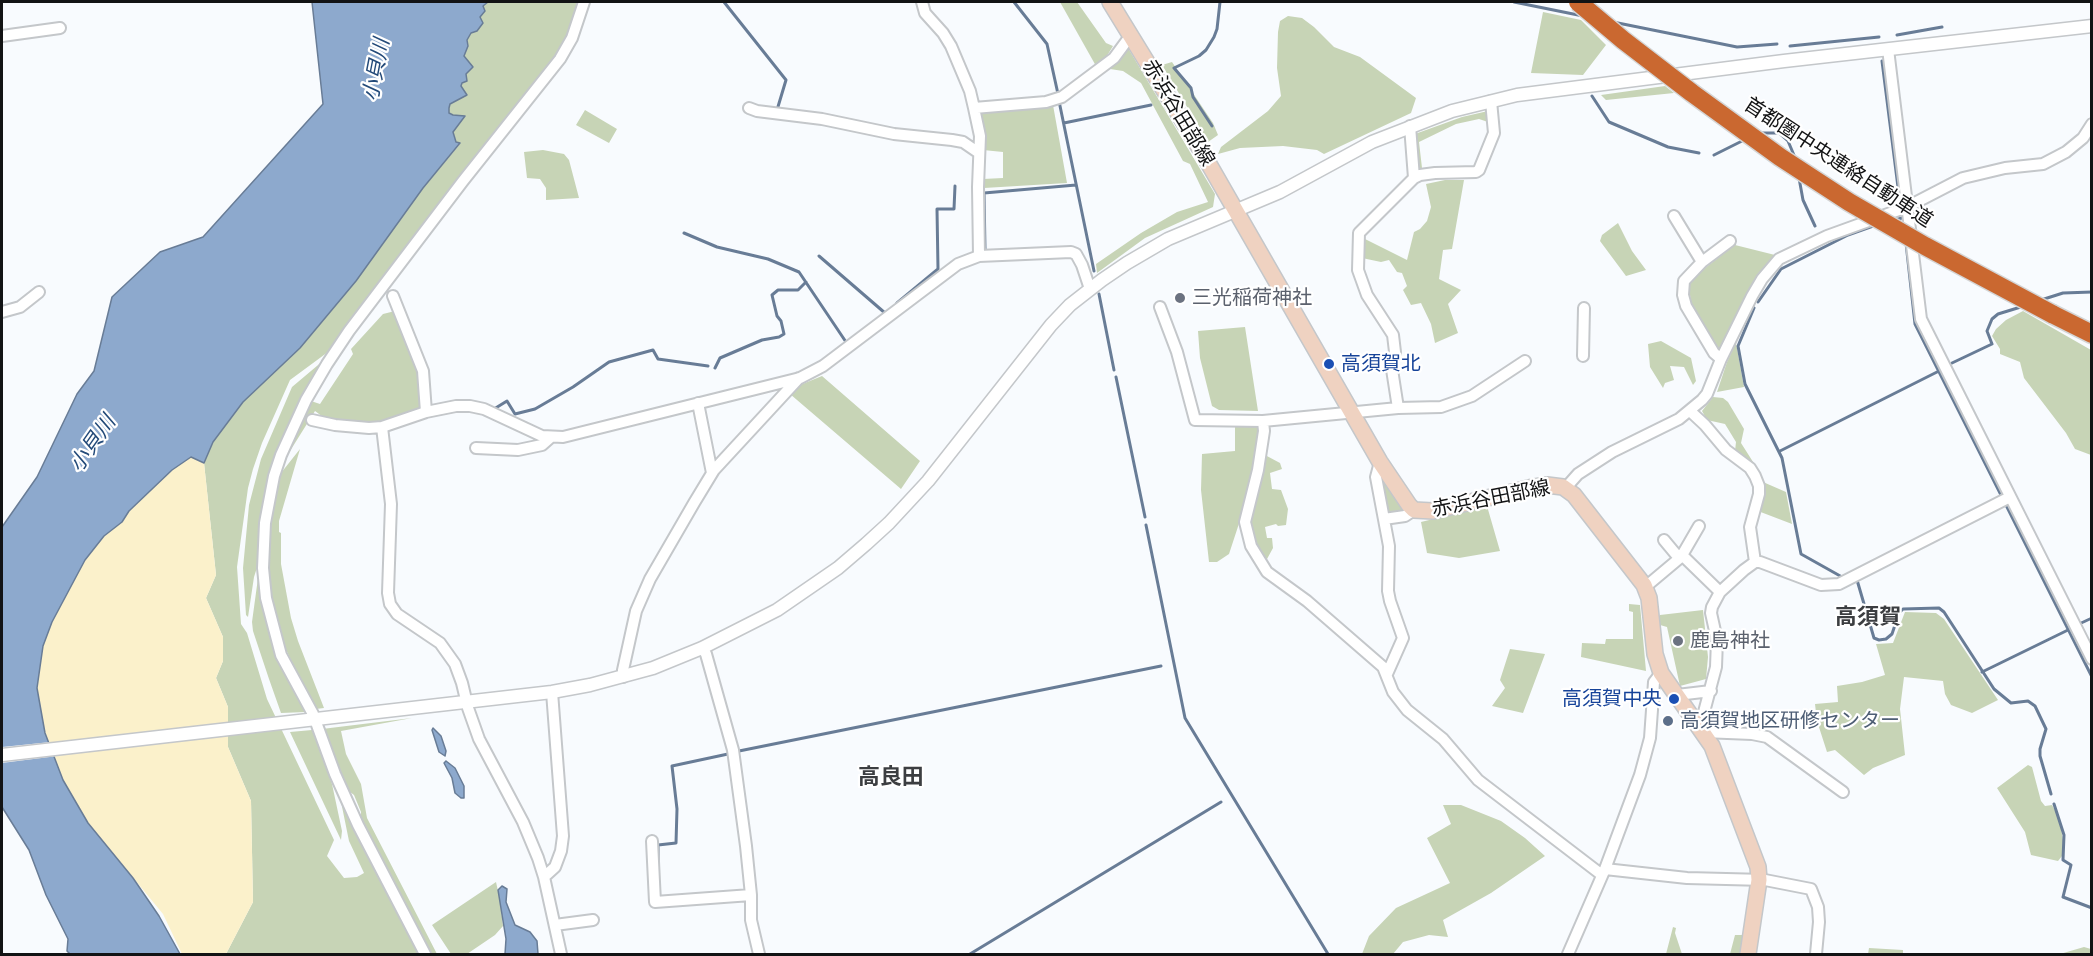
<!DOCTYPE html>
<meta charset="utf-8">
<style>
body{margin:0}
#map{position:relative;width:2093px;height:956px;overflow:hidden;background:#f8fbfe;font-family:Merriweather,serif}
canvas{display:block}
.frame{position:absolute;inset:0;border:3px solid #121314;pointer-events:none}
</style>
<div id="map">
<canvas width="2093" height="956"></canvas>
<div class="frame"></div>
</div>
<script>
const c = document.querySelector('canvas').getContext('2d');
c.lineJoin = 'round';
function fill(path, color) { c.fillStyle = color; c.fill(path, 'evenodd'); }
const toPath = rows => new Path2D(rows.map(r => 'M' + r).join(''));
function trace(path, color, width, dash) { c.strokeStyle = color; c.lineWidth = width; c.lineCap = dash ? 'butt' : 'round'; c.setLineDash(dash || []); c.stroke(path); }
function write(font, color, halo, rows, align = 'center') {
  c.font = font + ' Merriweather,"Noto Sans JP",serif'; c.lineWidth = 4.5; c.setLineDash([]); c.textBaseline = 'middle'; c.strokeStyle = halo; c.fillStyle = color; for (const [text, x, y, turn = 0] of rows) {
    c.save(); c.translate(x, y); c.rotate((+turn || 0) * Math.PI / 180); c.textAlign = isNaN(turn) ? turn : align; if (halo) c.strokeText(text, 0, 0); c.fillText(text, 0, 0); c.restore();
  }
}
fill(toPath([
 [488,2,579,2,572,29,559,52,328,352,290,380,262,443,253,469,248,488,237,567,241,624,247,633,267,699,334,840,327,856,344,878,357,877,364,873,349,841,338,787,423,954,226,954,253,902,251,801,228,747,228,707,216,678,223,661,223,637,206,598,216,575,204,463,213,442,243,402,300,348,356,281,423,188,460,144,456,142,453,131,464,116,453,115,449,113,449,108,450,104,465,96,466,93,463,91,461,84,467,81,466,74,473,67,464,56,468,46,467,40,471,33,477,31,483,23,480,17,485,11,483,6],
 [1060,2,1077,2,1106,43,1113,46,1105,59,1096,66],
 [1543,12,1581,20,1606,45,1583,75,1531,73],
 [1288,16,1302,18,1314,27,1334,47,1360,57,1416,98,1411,113,1324,154,1317,150,1283,146,1240,148,1218,154,1221,147,1268,111,1281,96,1277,68,1278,32,1280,21],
 [1128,48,1215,194,1213,207,1145,238,1097,273,1096,264,1141,233,1177,212,1208,202,1190,164,1183,161,1141,83,1123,71,1110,69],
 [1172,62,1213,123,1218,135,1208,142,1162,65],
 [1665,86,1674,93,1606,100,1601,95],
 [1053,105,1067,183,984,188,983,179,1003,178,1003,152,983,150,981,111],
 [585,110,617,129,609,143,576,125],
 [1488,111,1488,122,1479,119,1456,124,1419,142,1422,168,1421,172,1416,170,1415,134,1462,117],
 [543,150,564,154,569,160,579,198,546,200,546,188,540,179,527,178,524,152],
 [1445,180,1464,180,1452,249,1443,250,1439,279,1461,290,1448,304,1458,333,1435,343,1431,324,1421,303,1411,305,1403,290,1407,286,1402,273,1397,272,1389,260,1381,262,1362,258,1363,238,1407,260,1414,232,1420,229,1427,221,1431,207,1426,184],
 [1618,223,1632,251,1646,270,1626,276,1600,241,1602,235],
 [1735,245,1775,255,1768,263,1746,298,1721,350,1717,349,1696,316,1691,302,1688,281],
 [395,311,421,384,422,409,380,422,335,420,323,417,315,411,280,467,311,401,320,404,353,354,351,349,383,314],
 [2023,311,2091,350,2091,455,2075,449,2066,433,2024,378,2020,362,2000,354,2000,349,1992,336,1996,329,2006,320],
 [1245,327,1258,411,1219,410,1212,406,1200,358,1198,331],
 [1661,341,1691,358,1696,381,1693,385,1684,367,1670,366,1674,380,1665,383,1663,388,1650,367,1648,344],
 [1736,343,1744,387,1717,392,1727,362],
 [324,360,278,454,260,558,254,577,248,617,246,615,243,568,249,505,261,459,292,387],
 [822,376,920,461,901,489,790,394,800,385],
 [1713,397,1723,398,1728,402,1744,429,1741,443,1755,465,1752,466,1735,451,1736,442,1725,424,1707,420,1702,411],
 [1235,427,1259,427,1250,490,1229,554,1217,562,1209,562,1201,490,1202,454,1235,451],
 [300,449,279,521,279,532,281,533,281,564,291,618,298,641,324,708,316,709,303,686,281,639,273,611,267,579,267,522,277,478],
 [1265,455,1280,463,1282,469,1270,473,1272,489,1281,490,1288,509,1286,525,1278,526,1276,524,1265,527,1267,538,1272,538,1273,548,1267,559,1264,558,1252,536,1249,525],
 [1381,478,1400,506,1406,512,1388,517],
 [1763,482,1786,492,1792,524,1758,511],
 [1487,506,1500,551,1459,558,1427,553,1421,522],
 [261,577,263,595,306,712,281,713,269,679,253,631,252,622,258,578],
 [1629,604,1640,605,1646,671,1581,657,1582,643,1605,644,1606,639,1633,639,1633,612,1629,611],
 [1703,610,1708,657,1706,679,1680,686,1667,627,1660,625,1660,615],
 [1905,612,1936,613,1944,619,1998,700,1972,713,1951,705,1945,694,1943,681,1904,677,1900,709,1905,755,1873,768,1864,775,1835,750,1827,752,1817,721,1815,704,1838,702,1837,686,1862,682,1885,675,1876,644,1893,643],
 [1510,649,1545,654,1523,713,1492,706,1505,688,1500,680],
 [412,718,341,731,346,754,361,784,367,818,437,954,429,954,361,820,361,812,354,795,345,788,322,729],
 [312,730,332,784,342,831,341,840,290,732],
 [2028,765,2032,767,2041,801,2045,806,2052,805,2060,820,2063,841,2062,856,2058,861,2031,855,2025,832,1997,788],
 [1443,805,1461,805,1501,821,1525,838,1545,856,1491,893,1443,920,1448,937,1429,935,1403,942,1393,954,1362,954,1369,936,1396,908,1450,883,1427,838,1451,824],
 [496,882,500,900,503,926,495,935,467,954,451,954,432,925],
 [1673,927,1676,928,1675,933,1682,954,1666,954],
 [1735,935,1743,935,1740,954,1730,954],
 [2084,947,2091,949,2091,954,2060,954],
 [1869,948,1903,950,1903,954,1868,954]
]), '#c7d4b6');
fill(toPath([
 [191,457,204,463,216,575,206,598,223,637,223,661,216,678,228,707,228,747,251,801,253,902,226,954,182,954,163,914,88,823,63,780,45,733,37,688,43,646,52,622,85,560,104,536,122,522,129,511,172,470]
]), '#fbf1cb');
const water = toPath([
 [312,2,488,2,483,6,485,11,480,17,483,23,477,31,471,33,467,40,468,46,464,56,473,67,466,74,467,81,462,83,461,86,467,95,450,104,449,108,449,113,453,115,465,116,453,132,456,142,460,143,423,188,356,281,300,348,243,402,213,442,204,463,191,457,172,470,129,511,122,522,104,536,85,560,52,622,43,646,37,688,45,733,63,780,88,823,133,878,159,916,180,954,70,954,67,951,68,939,46,895,29,850,2,807,2,527,37,477,77,394,94,371,112,297,160,252,203,237,323,104,312,2],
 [433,728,441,736,446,751,445,756,439,752,432,730,433,728],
 [446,761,455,768,464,786,464,798,461,798,455,793,452,778,444,763,446,761],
 [502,886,507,889,506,902,515,925,530,932,537,941,538,954,505,954,506,939,498,890,502,886]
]);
fill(water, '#8da9cd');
trace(water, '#687c96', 1.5);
fill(toPath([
 [51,742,57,756,2,763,2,747]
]), '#f8fbfe');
trace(toPath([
 [724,2,786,80,777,110],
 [1014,2,1047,44,1058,94],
 [1514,2,1583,16],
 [1613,22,1737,47,1777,44],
 [1897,35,1942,27],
 [1790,46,1879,37],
 [1882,61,1899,195],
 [1592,96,1609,122,1668,147,1699,153],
 [1059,101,1094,271],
 [1064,123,1151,105],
 [1212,126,1193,97,1191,88,1174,68,1199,56,1206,50,1214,37,1217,29,1220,2],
 [1758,133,1779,133,1788,141,1796,160],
 [1714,155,1744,140],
 [1799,178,1803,200,1815,226],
 [1894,220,1902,218],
 [684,233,717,247,768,259,799,272,846,342],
 [1906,243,1915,324,2001,495],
 [985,249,984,193,1076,185],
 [819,256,885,313],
 [1099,294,1114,370],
 [2041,300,2063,293,2092,292],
 [1758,302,1781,269,1848,235,1876,225],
 [897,303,938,269,937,209,954,209,955,186],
 [1754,308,1738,346,1745,384,1782,458,1801,554,1842,577],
 [1952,363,1992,344,1987,331,1992,319,1998,314,2024,306],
 [715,368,720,358,762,340,779,337,784,334,781,321,777,316,772,295,778,290,798,290,806,282],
 [1116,377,1145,517],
 [494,409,507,401,515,414,535,409,573,387,609,362,653,350,658,359,708,366],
 [1780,451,1939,371],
 [2006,505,2092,677],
 [1146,525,1185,718,1328,954],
 [1857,580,1874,638,1879,640,1886,639,1892,634,1899,613,1903,609,1939,608,1944,612,1994,689,2011,703,2028,701,2035,706,2046,729,2040,749,2040,756,2051,794],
 [2079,624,2092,618],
 [1982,672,2068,630],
 [739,751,1161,666],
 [2054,804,2064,835,2063,860,2071,865,2063,897,2092,908],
 [658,860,658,845,676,843,677,809,672,766,728,754],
 [970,954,1221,802]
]), '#687c96', 3);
const minor = toPath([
 [922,2,925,13,943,33,951,46,970,91,974,108,980,136,978,187,979,256],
 [2,36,60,28],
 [1888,49,1921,319,2092,659],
 [749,108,757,111,822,119,894,134,952,140,963,142,979,153],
 [974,108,1046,102,1062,97,1114,58,1131,35],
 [1410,126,1414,178],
 [1674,216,1702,262],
 [393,296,423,371,426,412],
 [1160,307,1177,352,1195,420,1263,421,1398,408,1441,407,1472,396,1525,361],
 [2,312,20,307,39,292],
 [1583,356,1584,308],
 [1721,359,1714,353,1686,306,1683,295,1684,281,1702,262,1730,241],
 [698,403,712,473],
 [1398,408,1391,363,1395,352,1393,335,1367,295,1358,270,1359,233,1414,178,1420,175,1435,173,1476,172,1479,170,1494,133,1491,101],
 [1690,411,1705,425,1726,450,1750,468,1755,476,1759,486,1759,494,1750,527,1755,562],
 [312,420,335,425,369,428,382,427,426,412,456,406,470,406,484,409,542,436,563,437,800,378,823,366,958,264,979,256,1071,252,1076,254,1082,265,1090,289],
 [1263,421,1264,431,1258,470,1245,522,1251,546,1267,572,1307,601,1383,667,1393,692,1407,710,1443,739,1478,780,1602,875],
 [382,427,391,504,388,593,390,604,397,614,440,643,455,664,462,683,468,708,479,739,523,822,538,858,544,877,561,954],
 [476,448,518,450,542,445,551,437],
 [1380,462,1376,477,1389,546,1388,591,1390,601,1403,638,1387,674],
 [1568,489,1570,483,1578,474,1612,452,1679,419,1702,400,1707,394,1721,359,1752,296,1762,279,1779,259,1827,236,1907,207,1963,178,2005,168,2043,164,2066,152,2083,138,2092,124],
 [1384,519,1405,516,1414,510],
 [1664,540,1679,558],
 [1682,555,1720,592],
 [1644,585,1650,583,1681,557,1699,526],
 [702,648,706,654,733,750,746,846,751,895,751,920,759,954],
 [623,677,623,670,636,611,650,579,694,503,714,470,799,378],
 [1677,695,1711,691],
 [1700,727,1716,667,1717,640,1711,613,1712,607,1720,592,1744,570,1755,562,1760,562,1821,585,1839,584,2010,497],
 [1703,732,1752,734,1767,737,1843,792],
 [652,841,655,902,751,895],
 [1605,869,1687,878,1765,880,1811,889,1818,907,1819,922,1816,954],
 [544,877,555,867,561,851,563,836,552,692],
 [555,925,593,920],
 [425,954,358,825,335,774,313,714,281,655,266,598,263,568,265,523,274,476,281,455,306,400,327,364,349,331,463,181,560,59,572,38,584,2],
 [1568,954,1605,869,1640,775,1650,738,1654,682,1661,673]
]);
const tertiary = toPath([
 [2,755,552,692,590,685,653,668,702,648,777,610,838,568,866,544,889,523,928,481,1051,325,1070,305,1102,280,1127,263,1168,239,1280,192,1372,142,1452,111,1517,95,1784,61,2092,26]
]);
const secondary = toPath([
 [1110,2,1202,152,1380,462,1409,505,1414,510,1433,511,1529,488,1547,485,1563,487,1574,495,1644,585,1649,598,1655,654,1661,673,1712,746,1758,867,1759,880,1748,954]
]);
const motorway = toPath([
 [2052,314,2092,334]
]);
trace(minor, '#c4c7ca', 14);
trace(tertiary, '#c4c7ca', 15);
trace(secondary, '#c4c7ca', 18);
trace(motorway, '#d4d5d5', 21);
trace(minor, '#fff', 10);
trace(tertiary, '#fff', 12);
trace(secondary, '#efd2c1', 15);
trace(motorway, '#ca6830', 18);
const motorwayBridge = toPath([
 [1578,2,1623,40,1692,93,1780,157,1849,202,1925,246,2052,314]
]);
trace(motorwayBridge, '#d4d5d5', 21, []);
trace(motorwayBridge, '#ca6830', 18);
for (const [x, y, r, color] of [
 [1180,298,6,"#6b7280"],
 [1329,364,6,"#1a4fb4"],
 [1678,641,6,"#6b7280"],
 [1674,699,6,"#1a4fb4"],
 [1668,721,6,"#5c6f8a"]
]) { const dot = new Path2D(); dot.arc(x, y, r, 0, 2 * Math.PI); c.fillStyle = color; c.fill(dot); trace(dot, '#fff', 2); }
write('20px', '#121314', '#fff', [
 ["赤浜谷田部線",1178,113,59],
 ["首都圏中央連絡自動車道",1838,163,33],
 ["赤浜谷田部線",1491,499,-11]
]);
write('20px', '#5b616d', '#fff', [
 ["三光稲荷神社",1192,298],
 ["鹿島神社",1690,641]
], 'left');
write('20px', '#164399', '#fff', [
 ["高須賀北",1341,364],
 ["高須賀中央",1662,699,"right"]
], 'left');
write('20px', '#4e5e75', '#fff', [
 ["高須賀地区研修センター",1680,721]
], 'left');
write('italic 21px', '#234a79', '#fff', [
 ["小貝川",377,70,-79],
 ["小貝川",93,444,-55]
]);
write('bold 22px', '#3c3e41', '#fff', [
 ["高須賀",1868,618],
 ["高良田",891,778]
]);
</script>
